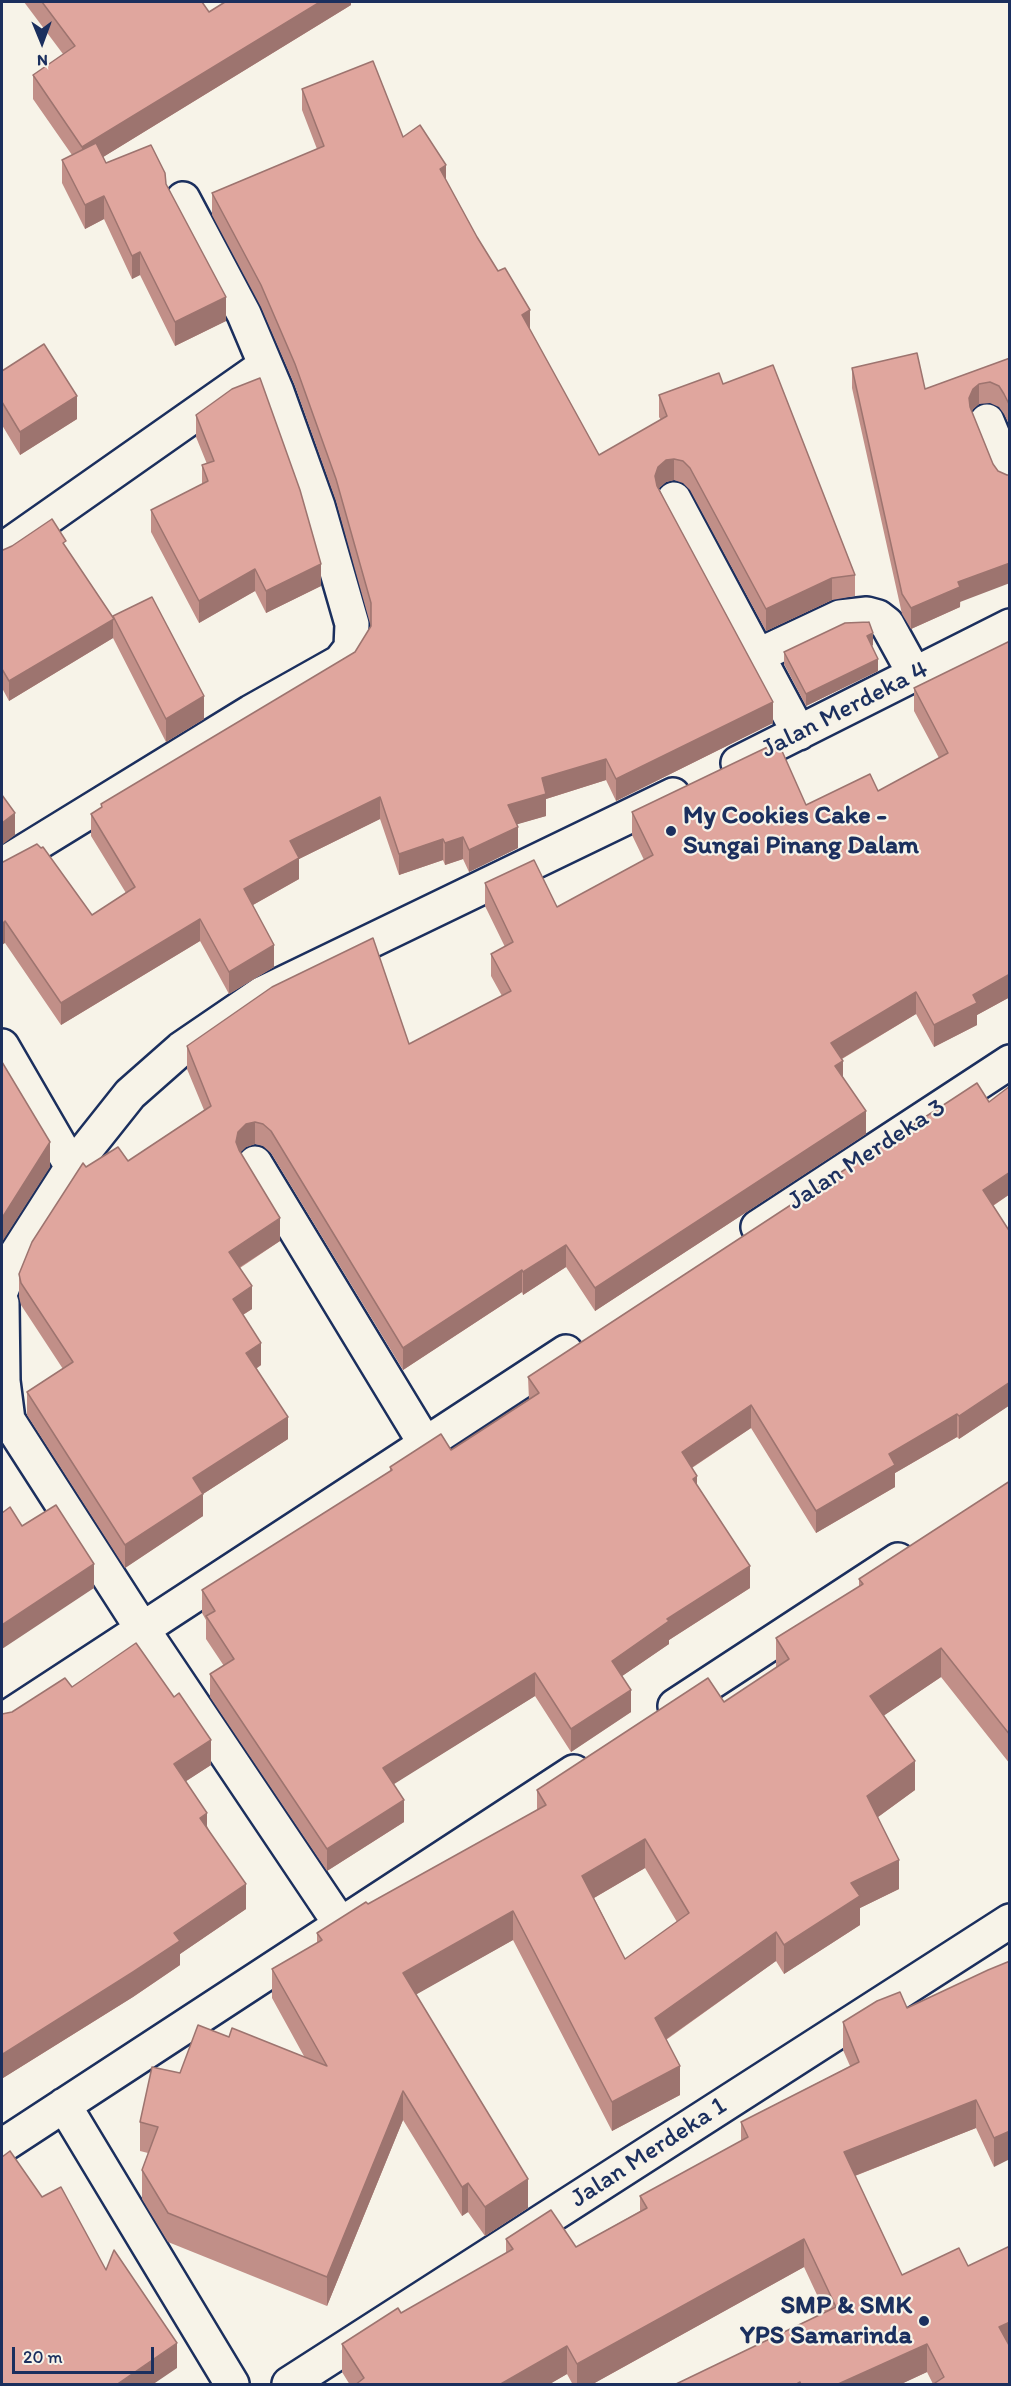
<!DOCTYPE html>
<style>
body{margin:0}
#map{position:relative;width:1011px;height:2386px;overflow:hidden;background:#f7f3e8;font-family:Itim,sans-serif}
canvas{display:block}
.frame{position:absolute;inset:0;border:3px solid #1b2f5e;pointer-events:none}
.north{position:absolute;left:12px;top:12px;width:60px;height:60px;-webkit-text-stroke:4px #f7f3e8;paint-order:stroke;rotate:179deg;font-size:16px;font-weight:700;line-height:24px;text-align:center;color:#1b2f5e}
.north::after{content:'';display:block;margin:auto;width:21px;height:27px;background:#1b2f5e;clip-path:polygon(50% 0,100% 100%,50% 72%,0 100%)}
.scale{position:absolute;left:12px;top:2347px;width:142px;height:27px;box-sizing:border-box;border:3px solid #1b2f5e;border-top:0;padding-left:8px;font-size:18px;line-height:21px;white-space:nowrap;color:#1b2f5e;-webkit-text-stroke:4px #f7f3e8;paint-order:stroke}
</style>
<div id="map">
<canvas width="1011" height="2386"></canvas>
<div class="frame"></div>
<div class="north">N</div>
<div class="scale">20 m</div>
</div>
<script>
const c = document.querySelector('canvas').getContext('2d');
c.lineJoin = 'round';
const toPath = rows => new Path2D(rows.map(r => 'M' + r).join(''));
function trace(path, color, width, dash) { c.strokeStyle = color; c.lineWidth = width; c.lineCap = dash ? 'butt' : 'round'; c.setLineDash(dash || []); c.stroke(path); }
function fill(path, color) { c.fillStyle = color; c.fill(path, 'evenodd'); }
function write(font, color, halo, rows, align = 'center') {
  c.font = font + ' Itim,sans-serif'; c.lineWidth = 4.5; c.setLineDash([]); c.textBaseline = 'middle'; c.strokeStyle = halo; c.fillStyle = color; for (const [text, x, y, turn = 0] of rows) {
    c.save(); c.translate(x, y); c.rotate((+turn || 0) * Math.PI / 180); c.textAlign = isNaN(turn) ? turn : align; if (halo) c.strokeText(text, 0, 0); c.fillText(text, 0, 0); c.restore();
  }
}
const street = toPath([
 [987,421,1010,477],
 [674,499,799,733],
 [2,550,264,366],
 [757,656,840,617,867,614,878,617,887,624,915,675],
 [738,763,1010,626],
 [2,865,251,712,340,662,351,648,352,624,318,506,277,392,244,314,183,199],
 [2,1046,72,1167],
 [255,1163,426,1445],
 [758,1227,1010,1062],
 [2,1289,15,1256,72,1167,130,1094,181,1049,263,993,673,795],
 [2,1303,3,1381,8,1420,2,1424],
 [8,1420,143,1630,341,1925],
 [675,1706,898,1560],
 [2,1721,566,1352],
 [64,2105,232,2384],
 [2,2146,574,1772],
 [289,2384,1010,1921]
]);
trace(street, '#1b2f5e', 38);
trace(street, '#f7f3e8', 33);
fill(toPath([
 [24,2,202,2,209,12,351,2,351,5,103,157,106,163,166,184,226,321,175,346,140,275,132,279,104,219,85,229,62,183,62,160,72,155,33,99,33,75,63,54],
 [302,89,403,137,446,180,477,237,530,330,599,455,661,420,659,417,659,395,723,384,855,575,855,596,832,600,766,631,690,490,683,483,674,480,666,482,659,488,773,723,616,801,606,780,546,799,546,816,517,824,518,848,469,872,463,859,445,865,443,860,399,875,380,819,299,859,299,879,253,905,274,967,229,994,200,941,61,1025,5,943,2,862,92,915,126,893,91,836,91,814,101,808,101,804,355,652,371,627,336,501,295,386,261,307,212,215,212,193,317,149,302,110],
 [1010,358,1010,426,1004,414,999,407,990,403,979,404,973,409,971,412,960,607,911,629,902,614,852,388,852,368,925,389],
 [2,371,77,419,20,455,2,425],
 [196,415,321,586,266,613,255,591,199,623,151,532,151,510,202,484,202,465,207,464,196,437],
 [66,548,113,618,113,616,204,719,166,742,113,638,9,701,2,688,2,549],
 [1010,641,1010,997,977,1015,977,1025,934,1047,916,1014,842,1059,843,1077,866,1134,595,1311,566,1267,523,1295,522,1292,403,1370,271,1153,263,1146,255,1144,246,1147,240,1152,280,1241,240,1268,252,1309,243,1315,261,1365,256,1369,288,1439,203,1494,203,1516,125,1568,27,1415,27,1392,63,1369,21,1305,19,1297,19,1274,86,1167,128,1161,204,1110,187,1069,187,1046,409,1044,502,996,491,976,491,954,505,947,485,906,485,883,557,907,644,860,632,835,632,812,806,805,878,791,939,758,914,711,914,688],
 [873,645,872,646,878,671,806,706,784,664,784,652],
 [1010,1086,1010,1194,993,1206,1010,1232,1010,1405,959,1439,957,1437,895,1473,895,1487,816,1533,751,1428,692,1468,697,1485,750,1588,669,1640,669,1644,622,1676,631,1712,571,1752,535,1696,393,1784,404,1822,327,1871,210,1697,210,1674,224,1666,206,1639,206,1620,202,1613,202,1590,390,1471,390,1467,451,1450,529,1400,528,1377,989,1102],
 [1010,1481,1010,1764,941,1677,884,1715,915,1790,878,1817,899,1889,860,1908,860,1925,784,1974,776,1961,666,2040,680,2095,612,2131,513,1940,416,1994,528,2208,485,2236,468,2212,462,2216,403,2120,327,2306,168,2242,142,2199,142,2170,148,2153,140,2151,140,2122,180,2073,229,2037,305,2058,272,1998,272,1969,317,1943,317,1933,537,1810,537,1790,724,1702,776,1668,776,1638,859,1587,859,1579],
 [645,1868,677,1922,625,1959,594,1898],
 [72,1687,211,1765,186,1781,246,1909,180,1954,180,1965,133,1997,3,2078,2,2076,2,1714,12,1712],
 [1010,1961,994,2167,976,2128,855,2176,902,2275,1010,2385,933,2384,927,2372,899,2385,674,2385,825,2312,804,2267,591,2385,573,2385,567,2374,548,2385,350,2385,342,2372,342,2344,401,2313,506,2253,506,2239,576,2247,640,2211,640,2196,741,2141,741,2122,850,2066,843,2050,843,2022,907,2008]
]), '#c18f88');
fill(toPath([
 [320,2,351,2,351,5,82,170,82,147],
 [446,165,446,187,440,169],
 [104,196,104,219,85,229,85,205],
 [140,252,140,275,132,279,132,256],
 [226,297,226,321,175,346,175,322],
 [530,310,530,332,522,315],
 [979,384,979,404,973,409,969,418,969,398,973,389],
 [77,396,77,419,20,455,20,432],
 [674,459,674,480,666,482,658,489,655,476,658,467,666,460],
 [1010,563,1010,583,960,602,960,607,911,629,911,608,958,582],
 [321,564,321,586,266,613,266,591],
 [255,569,255,591,199,623,199,601],
 [832,578,832,600,766,631,766,609],
 [113,619,113,638,9,701,9,681],
 [873,633,873,645,867,648,867,636],
 [878,659,878,671,806,706,806,694],
 [204,696,204,719,166,742,166,719],
 [773,702,773,723,616,801,616,779],
 [606,759,606,780,546,799,546,816,508,827,508,805,542,778],
 [380,797,380,819,299,859,299,879,244,910,244,889,290,841],
 [15,813,15,835,2,845,2,823],
 [518,827,518,848,469,872,469,850],
 [463,837,463,859,445,865,445,843],
 [443,839,443,860,399,875,399,854],
 [200,919,200,941,61,1025,61,1003],
 [5,921,5,943,2,945,2,924],
 [274,945,274,967,229,994,229,972],
 [1010,974,1010,997,977,1015,977,1025,934,1047,934,1025,973,995],
 [916,992,916,1014,831,1065,831,1043],
 [843,1061,843,1083,835,1066],
 [866,1111,866,1134,595,1311,595,1288],
 [255,1122,255,1144,246,1147,238,1155,236,1142,238,1132,246,1124],
 [50,1142,50,1167,2,1242,2,1218],
 [1010,1172,1010,1194,983,1212,983,1190],
 [280,1218,280,1241,229,1274,229,1252],
 [566,1245,566,1267,523,1295,523,1272],
 [522,1270,522,1292,403,1370,403,1348],
 [252,1286,252,1309,233,1321,233,1299],
 [261,1343,261,1365,246,1375,246,1353],
 [1010,1382,1010,1405,959,1439,959,1416],
 [751,1405,751,1428,682,1474,682,1452],
 [957,1414,957,1437,895,1473,895,1487,816,1533,816,1511,889,1454],
 [288,1417,288,1439,203,1494,203,1516,125,1568,125,1545,193,1478],
 [697,1476,697,1498,693,1479],
 [94,1564,94,1588,2,1649,2,1625],
 [750,1566,750,1588,669,1640,669,1644,612,1683,612,1661,667,1619],
 [941,1648,941,1677,870,1725,870,1696],
 [535,1673,535,1696,383,1791,383,1768],
 [631,1690,631,1712,571,1752,571,1729],
 [211,1740,211,1765,174,1789,174,1764],
 [915,1761,915,1790,867,1825,867,1796],
 [404,1800,404,1822,327,1871,327,1849],
 [207,1813,207,1838,200,1818],
 [645,1839,645,1868,582,1905,582,1876],
 [899,1860,899,1889,860,1908,860,1925,784,1974,784,1945,851,1883],
 [246,1884,246,1909,180,1954,180,1965,133,1997,3,2078,3,2054,174,1933],
 [513,1911,513,1940,403,2002,403,1973],
 [776,1932,776,1961,655,2047,655,2018],
 [680,2066,680,2095,612,2131,612,2102],
 [403,2091,403,2120,327,2306,327,2277],
 [976,2100,976,2128,844,2180,844,2152],
 [1010,2131,1010,2159,994,2167,994,2138],
 [528,2179,528,2208,485,2236,485,2207],
 [468,2183,468,2212,462,2216,462,2187],
 [804,2239,804,2267,591,2385,577,2385,577,2364],
 [1010,2322,1010,2350,999,2327],
 [177,2343,177,2368,152,2385,116,2385],
 [927,2344,927,2372,899,2385,836,2385],
 [567,2346,567,2374,548,2385,499,2385]
]), '#9d746f');
const building = toPath([
 [42,2,202,2,209,12,225,2,320,2,82,147,33,75,75,46,42,2],
 [373,61,403,137,420,125,446,165,440,169,477,237,498,271,505,268,530,310,522,315,599,455,667,416,659,395,719,373,723,384,773,365,855,575,832,578,766,609,690,468,683,461,674,459,666,460,658,467,655,476,657,486,773,702,616,779,606,759,542,778,546,794,508,805,518,827,469,850,463,837,445,843,443,839,399,854,380,797,290,841,299,858,244,889,274,945,229,972,200,919,61,1003,5,921,2,924,2,862,3,862,37,844,41,848,43,847,92,915,135,887,91,814,102,807,101,804,355,652,371,626,371,603,336,479,295,364,261,285,212,193,324,146,302,89,373,61],
 [96,143,106,163,151,145,165,173,166,184,226,297,175,322,140,252,132,256,104,196,85,205,62,160,96,143],
 [44,344,77,396,20,432,2,402,2,371,44,344],
 [917,353,925,389,1010,358,1010,406,1004,394,999,386,990,382,979,384,973,389,969,398,970,407,993,464,998,471,1007,475,1010,475,1010,563,958,582,960,587,911,608,902,594,852,368,917,353],
 [260,378,300,490,321,564,266,591,255,569,199,601,151,510,208,481,202,465,214,461,196,415,232,389,260,378],
 [52,519,66,541,63,543,114,619,9,681,2,669,2,549,3,550,12,546,52,519],
 [152,597,204,696,166,719,113,616,152,597],
 [869,622,873,633,867,636,878,659,806,694,784,652,845,623,869,622],
 [1010,641,1010,974,973,995,977,1003,934,1025,916,992,831,1043,843,1061,835,1066,866,1111,595,1288,566,1245,523,1272,522,1270,403,1348,271,1131,263,1124,255,1122,246,1124,238,1132,236,1142,239,1150,280,1218,229,1252,252,1286,233,1299,261,1343,246,1353,288,1417,193,1478,203,1494,125,1545,27,1392,73,1362,21,1283,19,1274,32,1242,83,1163,86,1167,118,1147,128,1161,211,1106,187,1046,272,987,373,938,409,1044,511,991,491,954,513,942,485,883,534,860,557,907,653,855,632,812,778,742,806,805,870,774,878,791,948,753,914,688,1010,641],
 [2,795,15,813,2,823,2,795],
 [2,1062,50,1142,2,1218,2,1062],
 [977,1083,989,1102,1010,1086,1010,1172,983,1190,1010,1232,1010,1382,959,1416,957,1414,889,1454,895,1465,816,1511,751,1405,682,1452,697,1476,693,1479,750,1566,667,1619,669,1621,612,1661,631,1690,571,1729,535,1673,383,1768,404,1800,327,1849,210,1674,234,1659,206,1616,215,1611,202,1590,392,1470,390,1467,441,1434,451,1450,539,1393,528,1377,977,1083],
 [1010,1481,1010,1735,941,1648,870,1696,915,1761,867,1796,899,1860,851,1883,860,1896,784,1945,776,1932,655,2018,680,2066,612,2102,513,1911,403,1973,528,2179,485,2207,468,2183,462,2187,403,2091,327,2277,168,2213,142,2170,158,2127,140,2122,152,2067,180,2073,198,2025,229,2037,232,2028,327,2066,272,1969,322,1940,317,1933,366,1902,368,1904,546,1805,537,1790,708,1678,724,1702,789,1659,776,1638,863,1584,859,1579,1010,1481],
 [645,1839,689,1913,625,1959,582,1876,645,1839],
 [56,1505,94,1564,2,1625,2,1513,10,1507,22,1526,56,1505],
 [136,1643,174,1697,179,1693,211,1740,174,1764,207,1813,200,1818,246,1884,174,1933,180,1941,133,1972,3,2054,2,2052,2,1714,12,1712,65,1678,72,1687,136,1643],
 [1010,1961,1010,2131,994,2138,976,2100,844,2152,902,2275,959,2248,968,2266,1010,2246,1010,2322,999,2327,1010,2347,1010,2385,932,2385,944,2377,927,2344,836,2385,801,2385,800,2382,795,2385,674,2385,836,2307,804,2239,577,2364,567,2346,499,2385,355,2385,364,2378,342,2344,398,2308,401,2313,513,2249,506,2239,551,2210,576,2247,647,2208,640,2196,748,2137,741,2122,859,2062,843,2022,877,2001,900,1992,907,2008,988,1970,1010,1961],
 [10,2151,42,2197,61,2187,106,2270,114,2250,177,2343,116,2385,2,2385,2,2157,10,2151]
]);
fill(building, '#e0a69e');
trace(building, '#9d746f', 1.5);
for (const [x, y, r, color] of [
 [671,831,6,"#1b2f5e"],
 [924,2321,6,"#1b2f5e"]
]) { const dot = new Path2D(); dot.arc(x, y, r, 0, 2 * Math.PI); c.fillStyle = color; c.fill(dot); trace(dot, '#f7f3e8', 2); }
write('26px', '#1b2f5e', '#f7f3e8', [
 ["Jalan Merdeka 4",845,710,-27],
 ["Jalan Merdeka 3",867,1155,-33],
 ["Jalan Merdeka 1",649,2153,-33]
]);
write('bold 26px', '#1b2f5e', '#f7f3e8', [
 ["My Cookies Cake -",683,816],
 ["Sungai Pinang Dalam",683,846],
 ["SMP & SMK",912,2306,"right"],
 ["YPS Samarinda",912,2336,"right"]
], 'left');
</script>
